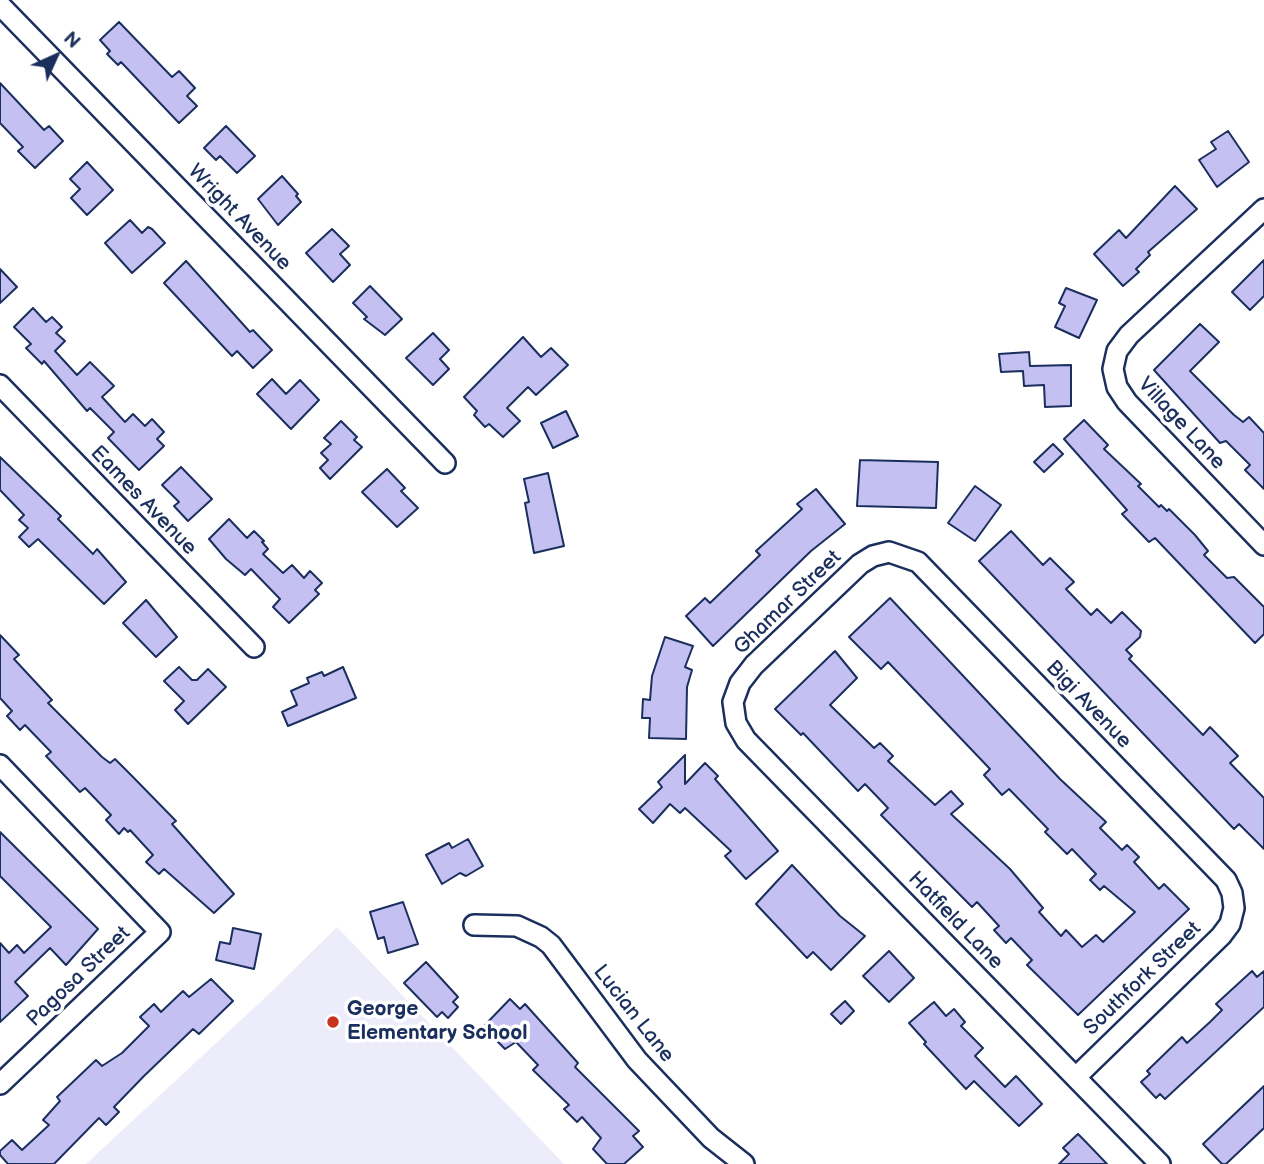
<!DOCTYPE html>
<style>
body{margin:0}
#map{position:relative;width:1264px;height:1164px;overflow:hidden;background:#fff;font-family:"Balsamiq Sans",sans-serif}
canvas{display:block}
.north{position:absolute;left:21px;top:21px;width:70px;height:70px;-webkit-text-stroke:5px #fff;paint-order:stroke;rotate:45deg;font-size:19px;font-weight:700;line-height:28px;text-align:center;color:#1b2f5e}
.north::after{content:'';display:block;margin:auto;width:24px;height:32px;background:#1b2f5e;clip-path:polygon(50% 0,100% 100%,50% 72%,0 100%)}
</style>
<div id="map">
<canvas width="1264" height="1164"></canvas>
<div class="north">N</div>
</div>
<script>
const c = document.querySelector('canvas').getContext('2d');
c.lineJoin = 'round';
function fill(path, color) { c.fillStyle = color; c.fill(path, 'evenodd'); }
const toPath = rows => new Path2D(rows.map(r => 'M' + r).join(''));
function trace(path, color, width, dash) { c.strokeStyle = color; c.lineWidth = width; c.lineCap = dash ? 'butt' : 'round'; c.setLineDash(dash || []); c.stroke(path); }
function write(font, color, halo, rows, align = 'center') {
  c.font = font + ' "Balsamiq Sans",sans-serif'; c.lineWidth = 7; c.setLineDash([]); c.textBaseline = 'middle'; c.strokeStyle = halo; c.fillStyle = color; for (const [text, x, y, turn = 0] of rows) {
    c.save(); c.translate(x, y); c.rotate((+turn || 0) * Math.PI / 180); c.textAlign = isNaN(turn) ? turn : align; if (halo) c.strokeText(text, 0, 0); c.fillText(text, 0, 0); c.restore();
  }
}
fill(toPath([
 [337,927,564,1164,86,1164,270,993]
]), '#edecfb');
const building = toPath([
 [119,22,172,77,179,71,195,88,187,96,197,106,179,123,121,62,118,65,107,54,110,51,100,40,119,22],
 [0,83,44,130,49,126,63,141,35,168,18,151,23,147,0,123,0,83],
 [226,126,255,156,237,173,220,156,216,160,204,148,226,126],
 [1228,131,1249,162,1217,187,1199,160,1216,149,1211,142,1228,131],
 [87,162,113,190,87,215,71,198,80,189,70,179,87,162],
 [282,176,298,194,296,196,301,202,278,225,258,199,282,176],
 [1175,186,1197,209,1148,252,1150,255,1136,269,1139,272,1123,286,1094,254,1119,230,1126,238,1175,186],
 [130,220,142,233,148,227,152,229,165,243,132,273,105,243,130,220],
 [332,229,349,246,340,254,350,265,333,282,306,253,332,229],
 [1264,260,1264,296,1250,310,1232,292,1264,260],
 [186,261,250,332,253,330,272,350,253,368,237,351,232,356,164,283,186,261],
 [0,269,17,287,0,303,0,269],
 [370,286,402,319,385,335,364,319,367,317,353,303,370,286],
 [1066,288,1097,300,1079,338,1055,327,1065,306,1059,303,1066,288],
 [33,308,46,322,52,317,62,327,56,333,65,341,55,351,77,375,90,362,114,386,102,397,125,422,133,414,145,426,152,419,164,432,157,439,164,446,139,470,108,438,114,432,90,408,87,411,44,361,42,364,26,348,31,344,14,327,33,308],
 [1200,324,1219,342,1190,371,1234,415,1243,422,1249,417,1264,433,1264,489,1245,470,1250,465,1226,441,1220,443,1154,370,1200,324],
 [433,333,449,350,440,359,449,369,433,385,406,358,433,333],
 [523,337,541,357,551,348,568,365,536,395,528,387,507,408,520,421,503,437,489,424,485,427,474,415,477,411,464,397,523,337],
 [1029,352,1030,366,1071,365,1071,406,1045,407,1044,385,1024,386,1023,371,1001,372,999,354,1029,352],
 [272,379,286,394,300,380,319,400,291,429,257,394,272,379],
 [566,411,578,436,553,448,541,423,566,411],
 [1084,420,1108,445,1104,449,1141,484,1138,486,1159,507,1161,505,1167,511,1169,509,1195,535,1208,551,1204,555,1227,578,1234,577,1264,607,1264,634,1255,643,1155,538,1149,542,1122,514,1127,510,1064,439,1084,420],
 [341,421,357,437,354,440,362,447,330,479,320,468,328,460,321,453,331,444,324,438,341,421],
 [1053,444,1063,454,1044,472,1034,462,1053,444],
 [0,457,61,516,58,519,93,554,97,549,126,582,104,604,38,539,29,547,19,537,28,528,19,520,24,515,0,490,0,457],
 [860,460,938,462,936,508,857,506,860,460],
 [181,467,212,499,188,521,174,506,179,502,162,485,181,467],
 [387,469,405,488,401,491,418,508,397,527,362,492,387,469],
 [548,473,564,546,534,553,525,503,529,502,524,479,548,473],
 [975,486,1001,505,975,541,948,523,975,486],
 [816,489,845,524,811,551,713,646,686,616,705,598,710,603,760,555,756,551,802,509,797,504,816,489],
 [229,519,247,538,254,531,264,541,262,542,268,549,263,554,283,573,292,565,304,578,310,571,322,583,315,590,319,594,289,623,273,607,280,599,251,569,245,575,226,559,209,539,229,519],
 [1011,531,1043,565,1050,558,1074,582,1066,589,1091,615,1097,609,1111,623,1122,612,1141,631,1140,637,1126,650,1132,656,1129,659,1203,735,1210,727,1238,756,1230,763,1264,798,1264,849,1239,824,1234,829,979,561,1011,531],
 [890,598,1060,779,1106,822,1100,828,1122,850,1127,845,1139,857,1134,862,1159,889,1164,884,1189,909,1078,1015,1027,965,1032,960,1011,938,1006,943,994,930,999,926,977,902,972,907,881,815,888,808,865,784,858,791,803,733,801,735,775,709,835,651,857,678,830,705,874,748,880,743,893,756,888,761,935,805,951,791,963,804,951,814,1010,869,1043,908,1039,912,1061,936,1066,930,1082,947,1096,935,1103,942,1135,912,1104,886,1100,890,1090,880,1096,874,1072,849,1067,854,1045,832,1048,829,1009,789,1002,795,984,775,990,769,888,662,881,669,849,637,890,598],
 [146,600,177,637,156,657,123,623,146,600],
 [0,635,19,655,14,659,52,700,48,703,102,757,110,763,115,759,132,776,176,821,172,824,234,894,214,913,164,869,159,874,146,862,153,855,130,830,128,832,124,828,119,834,106,820,111,815,85,788,80,792,46,756,51,752,25,725,20,730,7,716,12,711,0,698,0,635],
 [665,637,693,646,685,667,692,670,687,687,686,739,649,738,650,718,642,718,643,699,650,700,652,676,665,637],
 [179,667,192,680,197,680,208,669,226,687,188,724,175,710,184,701,164,681,179,667],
 [343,667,356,698,288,726,282,712,297,705,291,691,309,683,307,678,322,672,324,676,343,667],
 [685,755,685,784,705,763,718,776,715,779,778,851,746,879,725,856,731,851,685,808,680,813,670,804,653,823,639,809,662,787,658,782,685,755],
 [0,832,98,929,66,965,50,948,15,982,28,996,0,1022,0,943,9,953,17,945,24,953,51,927,0,876,0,832],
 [468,839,483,866,466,876,460,873,442,884,426,855,449,843,452,848,468,839],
 [792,865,840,916,865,936,831,970,813,952,807,958,756,904,792,865],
 [403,902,418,944,388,953,384,937,378,939,370,912,403,902],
 [233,928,261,934,254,969,216,960,220,942,230,944,233,928],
 [889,951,914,978,889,1002,863,976,889,951],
 [426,962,458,997,453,1002,458,1007,448,1018,442,1012,437,1017,404,983,426,962],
 [1252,971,1257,977,1264,971,1264,1007,1165,1099,1160,1094,1156,1098,1141,1082,1150,1074,1147,1071,1182,1037,1187,1043,1210,1022,1222,1010,1216,1004,1252,971],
 [211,979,233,1001,199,1034,193,1029,144,1076,114,1107,119,1112,106,1125,99,1118,54,1164,8,1164,0,1155,0,1151,12,1140,22,1150,49,1125,43,1120,60,1101,57,1097,96,1060,102,1066,122,1053,149,1026,140,1017,154,1004,161,1012,183,991,189,997,211,979],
 [510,999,520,1009,525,1004,578,1063,575,1067,639,1131,633,1136,643,1147,624,1164,607,1164,593,1149,601,1138,582,1117,577,1122,564,1109,569,1105,533,1070,538,1065,516,1042,505,1049,483,1027,510,999],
 [845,1001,854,1011,841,1024,831,1014,845,1001],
 [934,1002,946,1016,954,1009,965,1022,961,1026,983,1048,975,1056,1005,1087,1016,1076,1042,1104,1019,1126,974,1081,966,1089,924,1044,926,1042,909,1023,934,1002],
 [1264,1086,1264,1128,1226,1164,1222,1164,1203,1144,1264,1086],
 [1078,1134,1084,1140,1107,1164,1059,1164,1069,1154,1063,1148,1078,1134]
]);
fill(building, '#c4c0f2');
trace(building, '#1b2f5e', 2);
const minor = toPath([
 [0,5,445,463],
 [1264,209,1129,335,1117,351,1113,369,1117,387,1127,402,1264,545],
 [0,385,254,647],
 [0,765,160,932,0,1084],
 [474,925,517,926,541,937,551,945,637,1060,711,1138,744,1164],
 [1076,1077,1221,936,1230,924,1234,908,1232,893,1226,880,918,562,889,552,873,556,860,564,754,665,740,683,733,702,736,723,746,740,1160,1164]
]);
trace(minor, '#1b2f5e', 24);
trace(minor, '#fff', 19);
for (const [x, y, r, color] of [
 [333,1022,7,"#c8321e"]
]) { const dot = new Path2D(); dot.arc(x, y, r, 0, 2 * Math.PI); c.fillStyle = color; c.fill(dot); trace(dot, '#fff', 2.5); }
write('21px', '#1b2f5e', '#fff', [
 ["Wright Avenue",239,218,46],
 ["Village Lane",1181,424,47],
 ["Eames Avenue",143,501,46],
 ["Ghamar Street",788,603,-44],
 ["Bigi Avenue",1088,705,46],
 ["Hatfield Lane",955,921,46],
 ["Pagosa Street",79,977,-44],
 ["Southfork Street",1143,979,-44],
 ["Lucian Lane",633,1014,52]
]);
write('bold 21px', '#1b2f5e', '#fff', [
 ["George",347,1010],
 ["Elementary School",347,1034]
], 'left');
</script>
